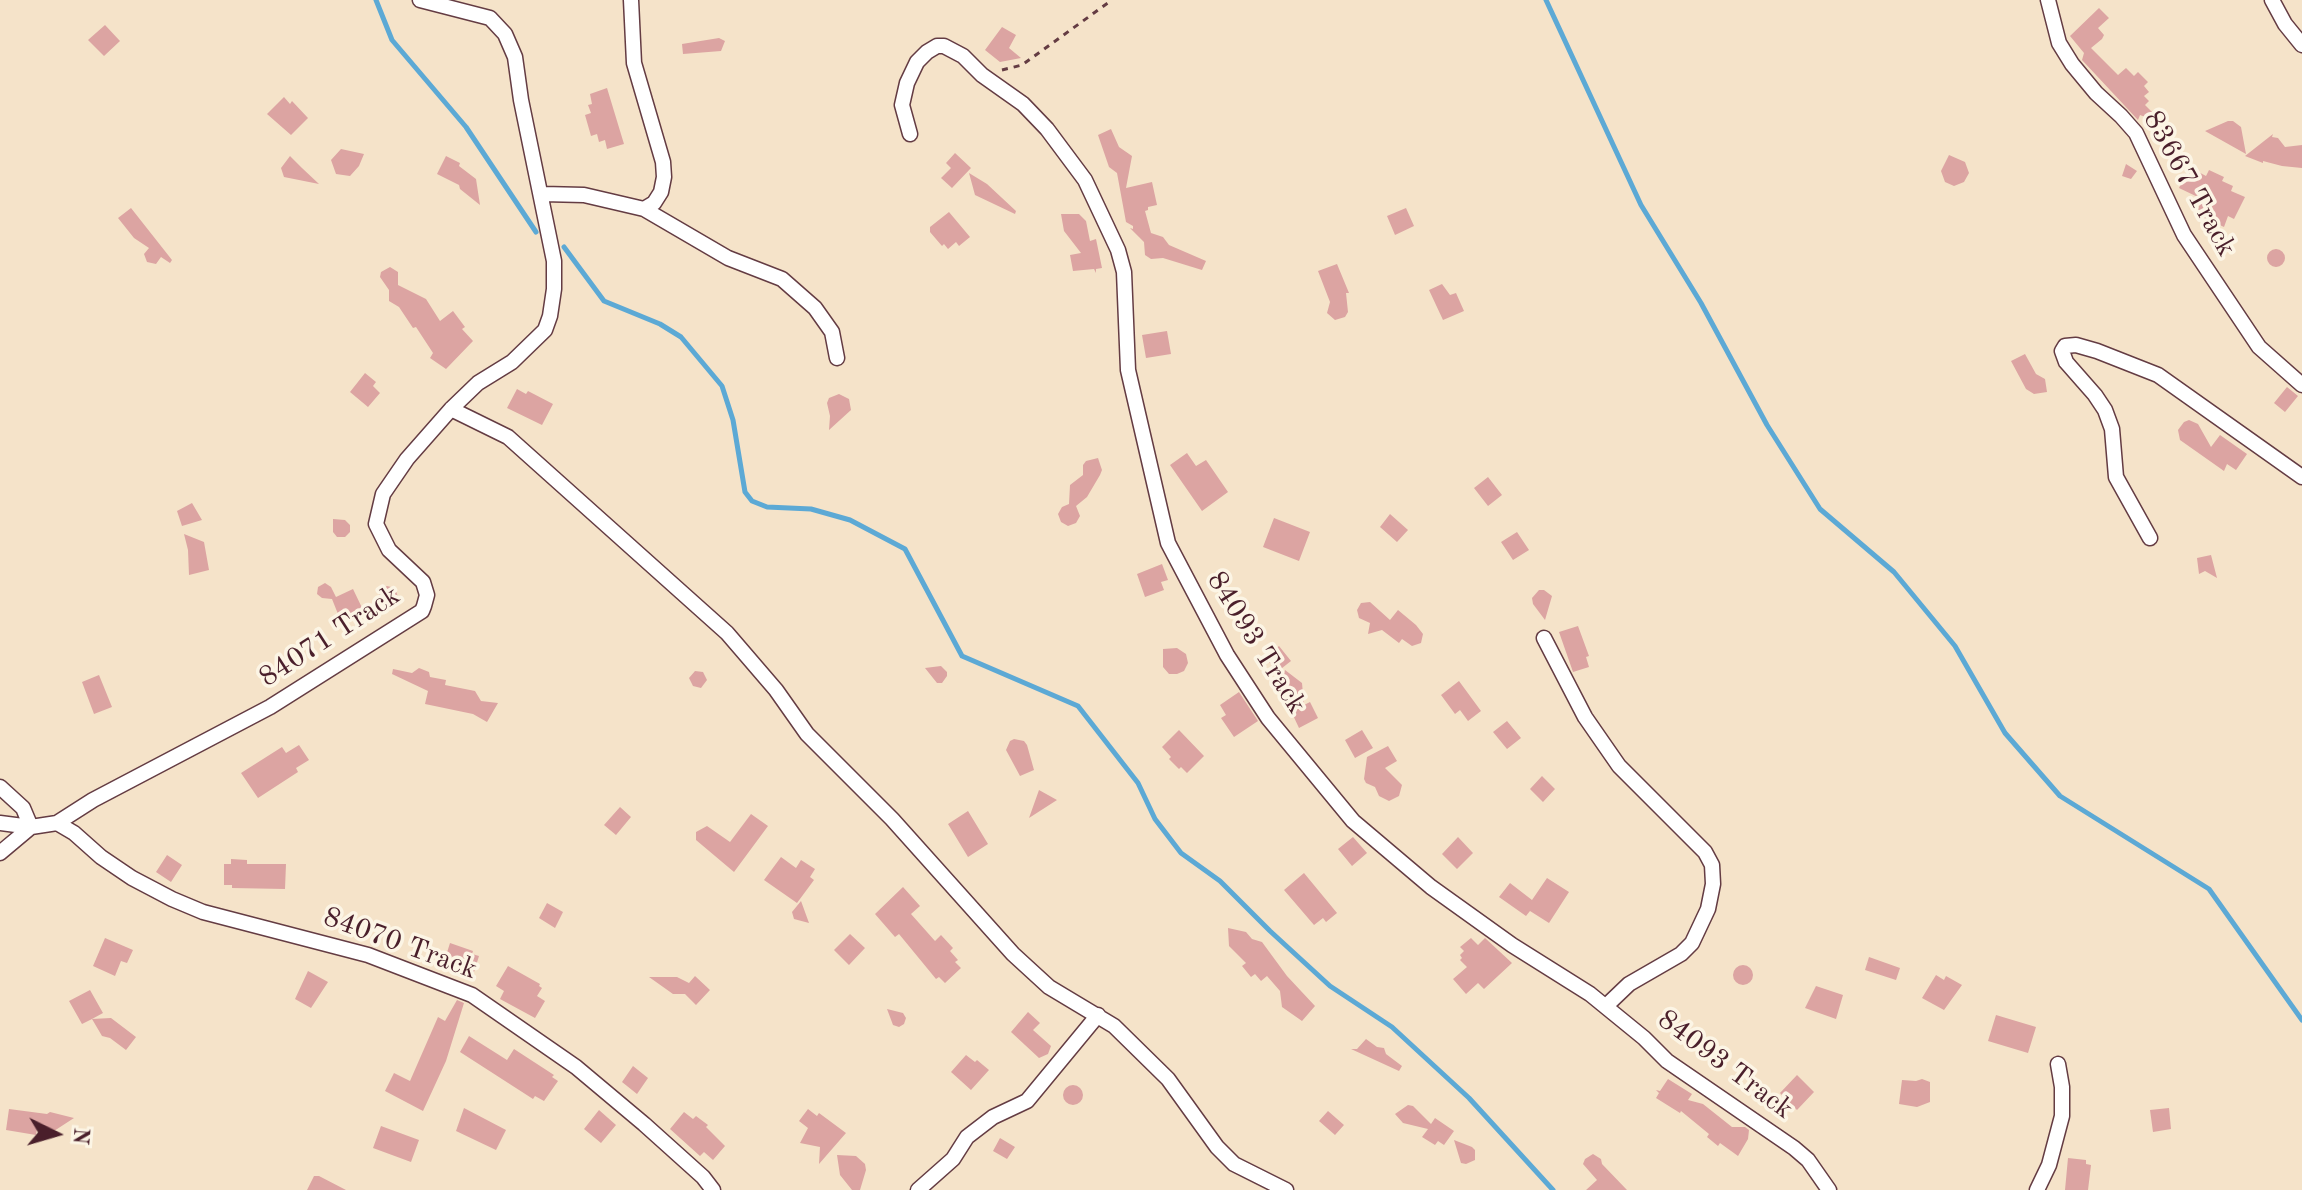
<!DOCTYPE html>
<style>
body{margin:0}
#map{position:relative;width:2302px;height:1190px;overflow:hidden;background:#f5e3c9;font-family:"Old Standard TT",serif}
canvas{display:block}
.north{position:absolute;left:16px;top:1094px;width:80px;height:80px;-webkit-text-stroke:6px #fcf5e5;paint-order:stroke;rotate:95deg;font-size:22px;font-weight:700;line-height:32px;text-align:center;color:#4a1f2b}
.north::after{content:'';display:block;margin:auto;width:28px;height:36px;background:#4a1f2b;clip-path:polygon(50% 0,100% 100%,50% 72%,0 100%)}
</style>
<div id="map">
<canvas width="2302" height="1190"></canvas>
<div class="north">N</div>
</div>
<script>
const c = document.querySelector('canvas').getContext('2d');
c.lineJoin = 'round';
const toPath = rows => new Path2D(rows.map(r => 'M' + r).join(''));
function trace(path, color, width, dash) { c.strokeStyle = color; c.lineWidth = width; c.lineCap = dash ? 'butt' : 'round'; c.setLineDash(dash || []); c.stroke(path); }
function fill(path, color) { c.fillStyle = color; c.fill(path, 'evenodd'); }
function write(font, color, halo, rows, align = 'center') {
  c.font = font + ' "Old Standard TT",serif'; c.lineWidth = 7; c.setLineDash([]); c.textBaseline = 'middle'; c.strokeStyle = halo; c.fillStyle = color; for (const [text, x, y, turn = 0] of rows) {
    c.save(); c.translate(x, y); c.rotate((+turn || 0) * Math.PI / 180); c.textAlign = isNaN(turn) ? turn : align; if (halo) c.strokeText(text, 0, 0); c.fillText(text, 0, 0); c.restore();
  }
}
trace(toPath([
 [376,0,392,40,466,127,536,232],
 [1546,0,1641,205,1701,303,1767,425,1820,509,1894,572,1955,646,2005,733,2060,796,2209,889,2302,1020],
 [564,247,604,301,660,324,681,337,722,386,733,420,745,492,752,501,767,507,811,509,850,520,905,549,962,656,1078,706,1138,783,1155,819,1181,853,1220,881,1270,931,1330,986,1392,1027,1469,1098,1553,1190]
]), '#5ca9d5', 5);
fill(toPath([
 [2099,8,2109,18,2098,28,2104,35,2102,39,2091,48,2118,75,2126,68,2134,76,2138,72,2148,82,2144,86,2149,92,2144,96,2149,101,2145,105,2164,124,2140,115,2138,120,2082,60,2084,53,2070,36],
 [105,25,120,41,104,56,88,40],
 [1002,27,1016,35,1009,48,1021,58,1000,62,985,50],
 [719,38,725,41,721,51,683,54,682,44],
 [607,88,624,144,607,149,605,140,599,142,597,134,591,136,585,115,591,113,588,105,592,104,590,94],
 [284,97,290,104,292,101,308,118,291,135,267,114],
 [2228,121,2233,121,2241,127,2246,154,2205,131],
 [1111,129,1119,147,1132,156,1126,188,1152,182,1157,205,1148,207,1148,210,1145,211,1151,233,1163,237,1169,245,1206,261,1202,270,1163,258,1151,259,1145,255,1144,242,1130,228,1133,229,1133,226,1126,222,1117,173,1109,167,1098,135],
 [2273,134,2272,137,2278,138,2285,147,2302,145,2302,168,2282,166,2263,161,2263,163,2245,156],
 [341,149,364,154,359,166,350,176,336,174,331,160],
 [955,153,971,168,952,188,941,178,951,168,946,163],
 [1949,155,1965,162,1969,173,1964,182,1954,186,1945,182,1941,171],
 [290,156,302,168,319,184,284,177,281,168],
 [446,156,460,163,459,166,476,179,480,205,460,189,459,185,437,174],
 [2126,164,2137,171,2131,179,2122,176],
 [2189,167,2206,176,2209,170,2224,177,2222,181,2233,186,2231,191,2245,197,2234,219,2228,216,2224,227,2196,214,2202,199,2179,188],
 [969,173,987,184,1016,211,1015,214,975,195],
 [131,208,172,260,170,263,161,257,156,264,147,262,144,254,149,248,134,238,118,218],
 [1406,208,1414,226,1395,235,1387,216],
 [949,212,970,237,959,246,956,242,948,249,944,244,942,246,930,232,930,227],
 [1061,214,1079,214,1086,221,1090,241,1096,239,1102,268,1096,269,1096,273,1094,269,1073,271,1070,255,1081,253,1064,231],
 '2267 258a9 9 0 1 1 18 0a9 9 0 1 1-18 0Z',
 [1337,264,1349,293,1346,293,1348,312,1345,317,1335,320,1327,313,1330,302,1318,271],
 [390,267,398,272,398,285,426,299,440,321,453,311,465,327,462,329,473,341,446,369,430,358,433,353,416,327,413,328,399,307,389,301,389,290,380,277,381,272],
 [1442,284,1450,295,1456,293,1464,311,1443,320,1429,290],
 [1167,331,1171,354,1146,358,1142,335],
 [2025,354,2036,374,2045,379,2047,392,2034,394,2026,389,2011,361],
 [365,373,376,382,373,386,380,393,368,407,350,392],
 [2287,387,2298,396,2285,412,2274,403],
 [517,389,526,394,528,391,553,404,542,425,507,408],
 [839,394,849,399,851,410,829,430,830,416,827,403,829,398],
 [2189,420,2198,424,2211,447,2220,435,2247,454,2236,470,2227,464,2224,471,2180,440,2178,430,2184,422],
 [1187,453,1196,466,1206,460,1228,492,1202,511,1170,465],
 [1098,458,1102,470,1100,475,1087,497,1076,506,1080,516,1076,523,1068,526,1061,522,1058,514,1062,507,1069,504,1070,485,1083,475,1083,465,1086,461],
 [1488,477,1502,495,1488,506,1474,488],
 [192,503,202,520,182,526,177,511],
 [1390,514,1408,530,1397,542,1380,527],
 [1274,518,1310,532,1299,561,1263,547],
 [333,519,345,520,350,525,350,532,345,537,337,537,333,532],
 [1517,532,1529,550,1513,560,1501,542],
 [184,534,204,542,209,570,189,575,188,550],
 [2211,555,2217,578,2205,571,2199,574,2197,558],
 [1162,564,1168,580,1161,582,1164,590,1145,597,1137,574],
 [325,583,331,587,336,597,353,589,365,614,342,624,332,599,322,598,317,594,318,587],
 [387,586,395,588,398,597,393,604,378,605,380,590],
 [1539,590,1544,590,1552,596,1545,620,1533,604,1532,598],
 [1370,602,1390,620,1398,610,1416,625,1423,634,1421,643,1412,646,1402,639,1399,643,1382,630,1368,634,1370,623,1359,618,1357,610,1361,603],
 [1578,626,1589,656,1586,657,1589,667,1573,672,1559,632],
 [1279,646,1291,661,1277,672,1265,657],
 [1177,648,1186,654,1188,663,1184,671,1177,674,1169,674,1163,667,1163,649],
 [941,666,947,672,947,676,942,683,937,683,925,668],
 [419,668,429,672,430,677,446,680,445,685,475,691,481,701,498,703,487,722,473,714,425,704,428,691,392,674,393,669,412,673],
 [1285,670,1302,683,1304,705,1310,702,1318,718,1299,728,1291,711,1301,706,1281,690],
 [695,671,703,672,707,680,701,688,693,686,689,678],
 [99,675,112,707,94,714,82,682],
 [1459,681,1481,711,1468,721,1460,710,1455,714,1441,695],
 [1239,692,1258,721,1234,737,1221,718,1226,715,1220,705],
 [1507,721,1521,738,1507,749,1493,732],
 [1179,730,1204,756,1187,773,1181,767,1179,769,1169,759,1171,757,1162,747],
 [1362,730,1373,748,1355,758,1345,740],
 [1014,739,1024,741,1027,745,1034,770,1020,776,1006,750,1010,741],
 [299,745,309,760,296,768,298,772,258,798,241,773,282,747,286,753],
 [1388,746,1397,761,1385,768,1402,785,1399,796,1389,801,1379,796,1375,787,1366,783,1364,779,1367,757],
 [1542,776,1555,789,1543,802,1530,789],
 [1039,790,1057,800,1029,818],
 [620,807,631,817,616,835,604,825],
 [968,811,988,844,968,857,948,824],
 [751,814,768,826,734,872,696,840,696,832,707,826,730,842],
 [1353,837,1367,853,1352,866,1338,849],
 [1458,837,1473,853,1457,869,1442,854],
 [167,855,182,865,171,882,156,872],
 [781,857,796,868,801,860,815,869,810,877,814,880,797,903,764,880],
 [231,859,247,860,247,864,286,864,285,889,232,888,232,885,224,885,224,864,231,864],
 [1304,873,1337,913,1326,922,1323,918,1314,925,1284,890],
 [1547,878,1569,892,1549,923,1530,911,1526,916,1499,897,1510,883,1532,900],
 [903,887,920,906,911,914,935,941,941,935,953,948,950,951,958,960,955,962,961,968,945,983,939,977,936,979,899,934,895,937,875,914],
 [801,901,809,923,794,919,792,912],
 [547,903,563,912,555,928,539,918],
 [1228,928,1246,932,1252,939,1262,942,1287,976,1315,1006,1302,1021,1282,1007,1280,991,1267,976,1261,981,1255,974,1251,977,1242,966,1246,963,1229,946],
 [850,934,865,948,849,965,834,950],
 [105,938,133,950,127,963,121,961,115,976,93,966],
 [1471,938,1478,945,1485,938,1512,963,1484,989,1478,983,1466,994,1453,979,1467,967,1460,960,1462,958,1460,955,1464,951,1460,947],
 [450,943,473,951,472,954,479,956,474,972,444,962],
 [1869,957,1900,968,1896,980,1865,970],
 '1733 975a10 10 0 1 1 20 0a10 10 0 1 1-20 0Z',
 [508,966,540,984,539,986,542,988,537,996,545,1001,535,1018,500,999,504,991,496,986],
 [308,971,328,982,311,1008,295,999],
 [1936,975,1944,980,1946,976,1962,985,1944,1010,1922,998],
 [695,976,710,990,696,1005,685,994,673,994,649,977,677,977,689,983],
 [1816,986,1843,995,1836,1019,1805,1008],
 [90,990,103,1013,92,1019,111,1018,136,1037,126,1050,110,1038,102,1036,92,1019,82,1024,69,1001],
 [457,1000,464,1003,446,1061,423,1111,385,1091,394,1073,410,1081,438,1017,445,1021],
 [887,1009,903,1013,906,1018,904,1024,899,1027,893,1025],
 [1028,1012,1040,1023,1033,1030,1051,1046,1048,1054,1039,1058,1011,1032],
 [1996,1015,2036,1027,2028,1053,1988,1041],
 [469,1036,507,1060,514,1049,554,1075,552,1077,558,1081,544,1101,535,1096,533,1099,460,1052],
 [1366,1039,1377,1047,1384,1048,1386,1054,1402,1066,1399,1071,1351,1049,1357,1049],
 [966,1055,975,1062,977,1060,989,1070,971,1090,951,1072],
 [633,1066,648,1078,637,1094,622,1082],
 [1797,1075,1814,1092,1797,1110,1780,1093],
 [1668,1079,1692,1094,1688,1100,1703,1104,1732,1127,1745,1127,1749,1130,1748,1139,1738,1156,1720,1143,1718,1146,1707,1137,1709,1134,1681,1111,1680,1113,1656,1098,1659,1093,1656,1090,1660,1091],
 [1922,1079,1930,1082,1930,1102,1917,1107,1899,1104,1902,1080,1916,1081],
 '1063 1095a10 10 0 1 1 20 0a10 10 0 1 1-20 0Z',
 [1408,1105,1413,1106,1431,1124,1435,1118,1454,1131,1444,1145,1438,1141,1435,1145,1422,1137,1428,1129,1403,1123,1395,1114],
 [464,1108,506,1130,496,1150,456,1131],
 [2169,1108,2171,1129,2153,1132,2150,1110],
 [9,1109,47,1114,50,1112,74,1118,54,1131,37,1129,36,1135,6,1130],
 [808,1109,817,1116,819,1113,846,1133,819,1164,820,1147,800,1143,808,1128,799,1121],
 [599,1110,616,1125,601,1143,584,1129],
 [1328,1111,1344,1125,1335,1135,1319,1121],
 [684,1112,693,1119,696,1116,708,1125,706,1127,725,1146,713,1160,704,1152,700,1156,670,1129],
 [381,1126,419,1140,411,1162,373,1148],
 [1000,1138,1015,1147,1007,1159,993,1151],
 [1454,1140,1472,1147,1475,1150,1475,1160,1466,1164,1461,1163],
 [1593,1154,1601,1159,1602,1164,1627,1190,1586,1190,1597,1180,1583,1164,1585,1159],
 [837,1155,856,1156,865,1164,866,1170,860,1190,852,1190,840,1175],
 [2068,1158,2086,1160,2086,1164,2091,1165,2088,1190,2065,1190],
 [314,1176,319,1176,346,1190,307,1190]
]), '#dca4a2');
const street = toPath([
 [631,0,634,63,663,162,664,177,661,192,654,203,644,209],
 [2048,0,2059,43,2072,64,2096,93,2121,116,2136,133,2184,235,2259,347,2302,385],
 [2272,0,2285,24,2302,45],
 [910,134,902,105,907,83,917,62,927,52,937,46,944,46,963,56,982,75,1023,104,1047,129,1085,180,1118,250,1124,272,1128,370,1168,543,1227,655,1268,718,1353,821,1431,887,1512,945,1590,994,1644,1038,1667,1061,1794,1148,1808,1160,1829,1190],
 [543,194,584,195,644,209,728,258,782,279,815,308,832,332,837,358],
 [451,409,508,437,727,633,776,690,807,734,892,819,1013,954,1049,987,1114,1026,1168,1079,1217,1147,1234,1164,1286,1190],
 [2150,538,2116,477,2112,429,2105,410,2095,395,2066,362,2062,351,2065,346,2076,345,2097,351,2158,375,2302,477],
 [1544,638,1585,717,1619,766,1705,852,1712,865,1713,884,1708,909,1692,943,1681,954,1629,984,1606,1006],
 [0,787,23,808,31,827],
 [0,823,31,827],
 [57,823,93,800,270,707,422,611,424,606,427,595,423,582,389,550,376,524,383,494,407,459,451,409,478,383,512,362,545,330,550,316,554,289,554,261,521,100,515,57,505,34,490,18,420,0],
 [0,853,31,827,57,823,74,833,101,857,132,878,172,899,203,912,368,955,472,995,576,1067,644,1124,703,1177,713,1190],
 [918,1190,953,1159,967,1137,993,1117,1027,1101,1098,1015],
 [2037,1190,2049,1165,2062,1116,2062,1087,2058,1064]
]);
trace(street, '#643c43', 17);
trace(toPath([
 [1002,70,1022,65,1112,0]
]), '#643c43', 3, [6, 6]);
trace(street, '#fff', 14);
write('28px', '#4a1f2b', '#fcf5e5', [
 ["83667 Track",2189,184,61],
 ["84071 Track",330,637,-33],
 ["84093 Track",1256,643,58],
 ["84070 Track",400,944,20],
 ["84093 Track",1725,1065,37]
]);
</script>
